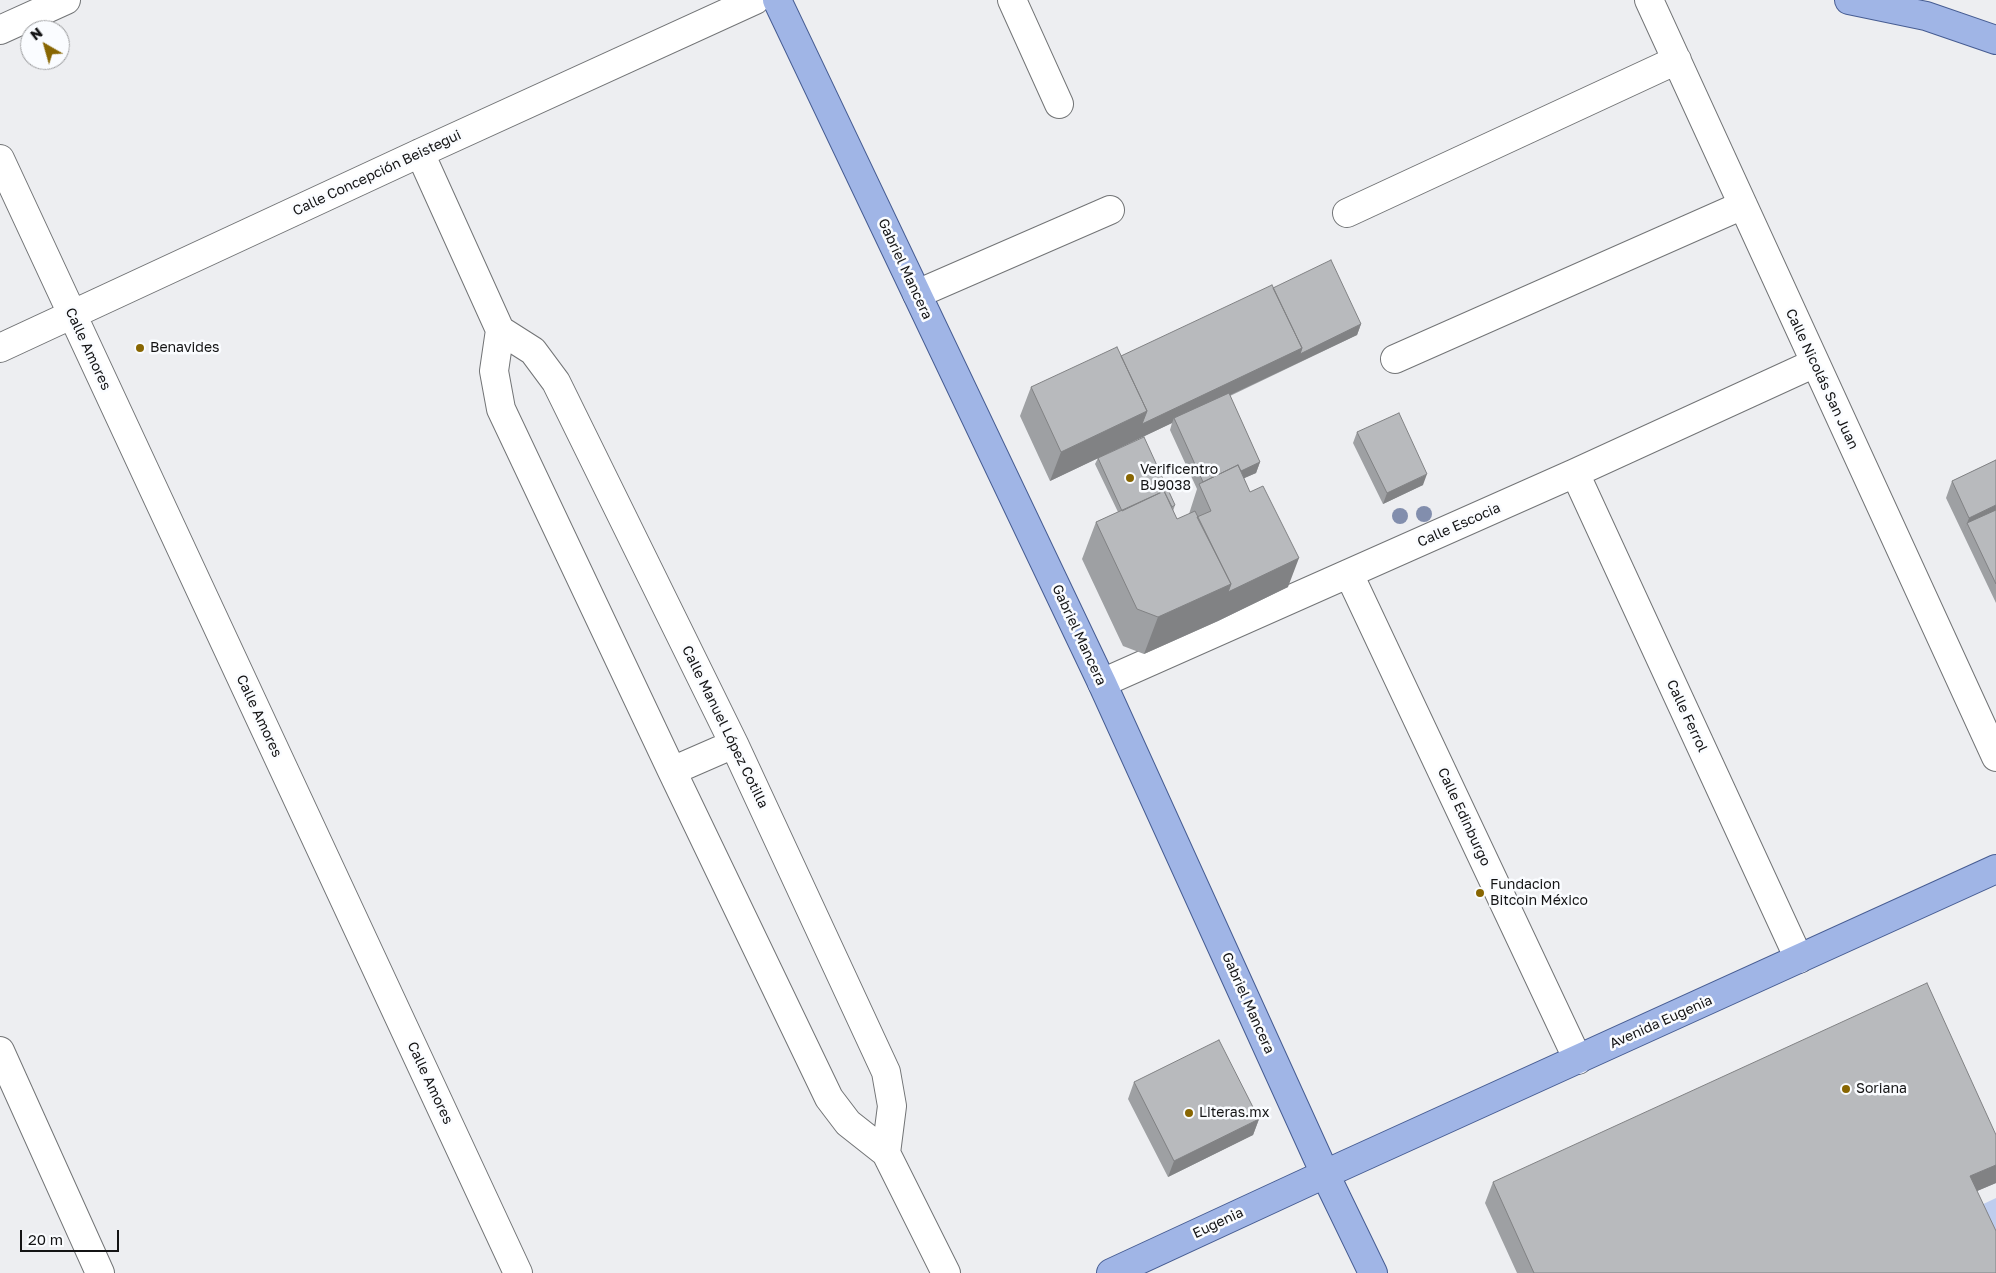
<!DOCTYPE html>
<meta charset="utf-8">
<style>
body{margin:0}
#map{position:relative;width:1996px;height:1273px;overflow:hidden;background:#edeef1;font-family:"Golos Text",sans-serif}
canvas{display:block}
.north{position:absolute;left:20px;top:20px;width:50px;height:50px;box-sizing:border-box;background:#fafcff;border:1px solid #9e9fa1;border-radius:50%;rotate:322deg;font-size:14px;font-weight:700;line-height:20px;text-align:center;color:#141415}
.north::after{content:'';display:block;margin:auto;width:18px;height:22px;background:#886602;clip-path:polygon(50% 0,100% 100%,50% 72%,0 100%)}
.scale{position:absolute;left:20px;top:1230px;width:99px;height:22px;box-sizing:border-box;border:2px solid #141415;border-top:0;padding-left:6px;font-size:15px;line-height:18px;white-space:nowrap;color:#141415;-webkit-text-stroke:4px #fafcff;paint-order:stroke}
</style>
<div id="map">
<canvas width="1996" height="1273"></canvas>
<div class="north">N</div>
<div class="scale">20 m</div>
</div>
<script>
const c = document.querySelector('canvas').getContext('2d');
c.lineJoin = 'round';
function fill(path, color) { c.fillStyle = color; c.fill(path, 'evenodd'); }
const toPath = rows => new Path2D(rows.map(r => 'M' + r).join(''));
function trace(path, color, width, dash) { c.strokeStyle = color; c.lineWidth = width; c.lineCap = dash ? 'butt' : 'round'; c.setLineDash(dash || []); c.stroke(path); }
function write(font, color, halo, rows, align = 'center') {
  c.font = font + ' "Golos Text",sans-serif'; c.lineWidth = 5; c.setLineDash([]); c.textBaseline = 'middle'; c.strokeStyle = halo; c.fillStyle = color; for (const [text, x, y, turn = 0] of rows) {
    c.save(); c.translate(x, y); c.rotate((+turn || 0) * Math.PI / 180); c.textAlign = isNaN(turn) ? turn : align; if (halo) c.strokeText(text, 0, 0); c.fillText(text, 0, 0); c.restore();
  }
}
fill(toPath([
 [1996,1198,1996,1253,1975,1208]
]), '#becdee');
const minor = toPath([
 [1012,0,1059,104],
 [1649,0,1996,757],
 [0,30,66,0],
 [420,153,500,330,533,351,556,382,734,744,886,1072,892,1106,886,1153],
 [0,159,518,1273],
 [1347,213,1677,60],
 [917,294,1110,210],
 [500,330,494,371,501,409,672,771,829,1098,848,1123,886,1153,946,1273],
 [0,348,420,153,755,0],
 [1395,359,1743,205],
 [1575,473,1799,959],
 [1349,574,1578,1060],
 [1102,683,1575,473,1815,363],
 [672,771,734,744],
 [0,1051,100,1273]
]);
const major = toPath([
 [777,0,1102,683,1325,1174,1373,1273],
 [1849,0,1926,16,1996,40],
 [1111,1273,1325,1174,1996,869]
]);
trace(minor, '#727476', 30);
trace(major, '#465c92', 30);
trace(minor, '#fff', 28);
trace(major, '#a0b5e6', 28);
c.fillStyle = '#828ead';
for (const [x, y] of [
 [1424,514],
 [1400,516]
]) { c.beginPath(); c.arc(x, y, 8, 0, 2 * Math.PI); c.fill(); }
fill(toPath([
 [1273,288,1361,324,1357,335,1230,396,1260,462,1256,473,1244,478,1288,587,1218,621,1144,654,1123,646,1082,559,1096,522,1118,512,1095,464,1098,458,1175,505,1173,511,1177,519,1189,514,1197,489,1170,430,1172,423,1050,481,1020,416,1031,387,1121,356],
 [1357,432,1423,485,1383,504,1353,443],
 [1996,460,1996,603,1946,498,1952,481],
 [1134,1082,1259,1119,1253,1135,1168,1177,1128,1099],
 [1996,1135,1996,1183,1977,1191,1996,1273,1517,1273,1485,1203,1493,1182]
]), '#9ea0a3');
fill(toPath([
 [1361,324,1357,335,1175,421,1174,418,1172,423,1050,481,1061,452,1147,411],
 [1260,462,1256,473,1204,496,1205,487],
 [1427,474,1423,485,1383,504,1387,493],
 [1996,505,1996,519,1967,523,1963,534,1969,518],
 [1299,558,1288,587,1218,621,1144,654,1158,617,1231,584],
 [1259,1119,1253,1135,1168,1177,1174,1161],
 [1996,1165,1996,1183,1963,1197,1970,1176]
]), '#818284');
const building = toPath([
 [1331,260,1361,324,1300,354,1302,348,1273,288,1331,260],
 [1272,285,1302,348,1142,424,1147,411,1121,356,1272,285],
 [1117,347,1147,411,1061,452,1031,387,1117,347],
 [1229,393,1260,462,1241,471,1238,465,1203,482,1174,418,1229,393],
 [1399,413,1427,474,1387,493,1357,432,1399,413],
 [1144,437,1175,505,1172,507,1164,491,1122,511,1098,458,1144,437],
 [1996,460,1996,505,1969,518,1952,481,1996,460],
 [1238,465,1250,492,1263,486,1299,558,1228,592,1231,584,1197,517,1211,511,1199,484,1238,465],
 [1164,491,1177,519,1195,511,1231,584,1158,617,1137,609,1096,522,1164,491],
 [1996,510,1996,584,1967,523,1996,510],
 [1927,983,1996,1135,1996,1165,1970,1176,1996,1231,1996,1273,1534,1273,1493,1182,1927,983],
 [1219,1040,1259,1119,1174,1161,1134,1082,1219,1040]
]);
fill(building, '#b8babd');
trace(building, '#818284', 1);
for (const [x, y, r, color] of [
 [140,348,5,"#886602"],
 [1130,478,5,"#886602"],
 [1480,893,5,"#886602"],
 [1846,1089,5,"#886602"],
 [1189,1113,5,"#886602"]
]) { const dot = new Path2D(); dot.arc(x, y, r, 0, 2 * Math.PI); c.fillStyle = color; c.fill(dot); trace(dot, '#fafcff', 2); }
write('14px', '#141415', '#fafcff', [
 ["Calle Concepción Beistegui",377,173,-25],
 ["Gabriel Mancera",905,269,65],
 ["Calle Amores",88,349,65],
 ["Calle Nicolás San Juan",1822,379,65],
 ["Calle Escocia",1459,525,-24],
 ["Gabriel Mancera",1079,635,65],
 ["Calle Amores",259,716,65],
 ["Calle Ferrol",1687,716,65],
 ["Calle Manuel López Cotilla",725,727,64],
 ["Calle Edinburgo",1464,817,65],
 ["Gabriel Mancera",1248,1003,66],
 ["Avenida Eugenia",1661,1022,-24],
 ["Calle Amores",430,1083,65],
 ["Eugenia",1218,1223,-25]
]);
write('14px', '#141415', '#fafcff', [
 ["Benavides",150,348],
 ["Verificentro",1140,470],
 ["BJ9038",1140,486],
 ["Fundacion",1490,885],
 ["Bitcoin México",1490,901],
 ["Soriana",1856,1089],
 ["Literas.mx",1199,1113]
], 'left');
</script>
